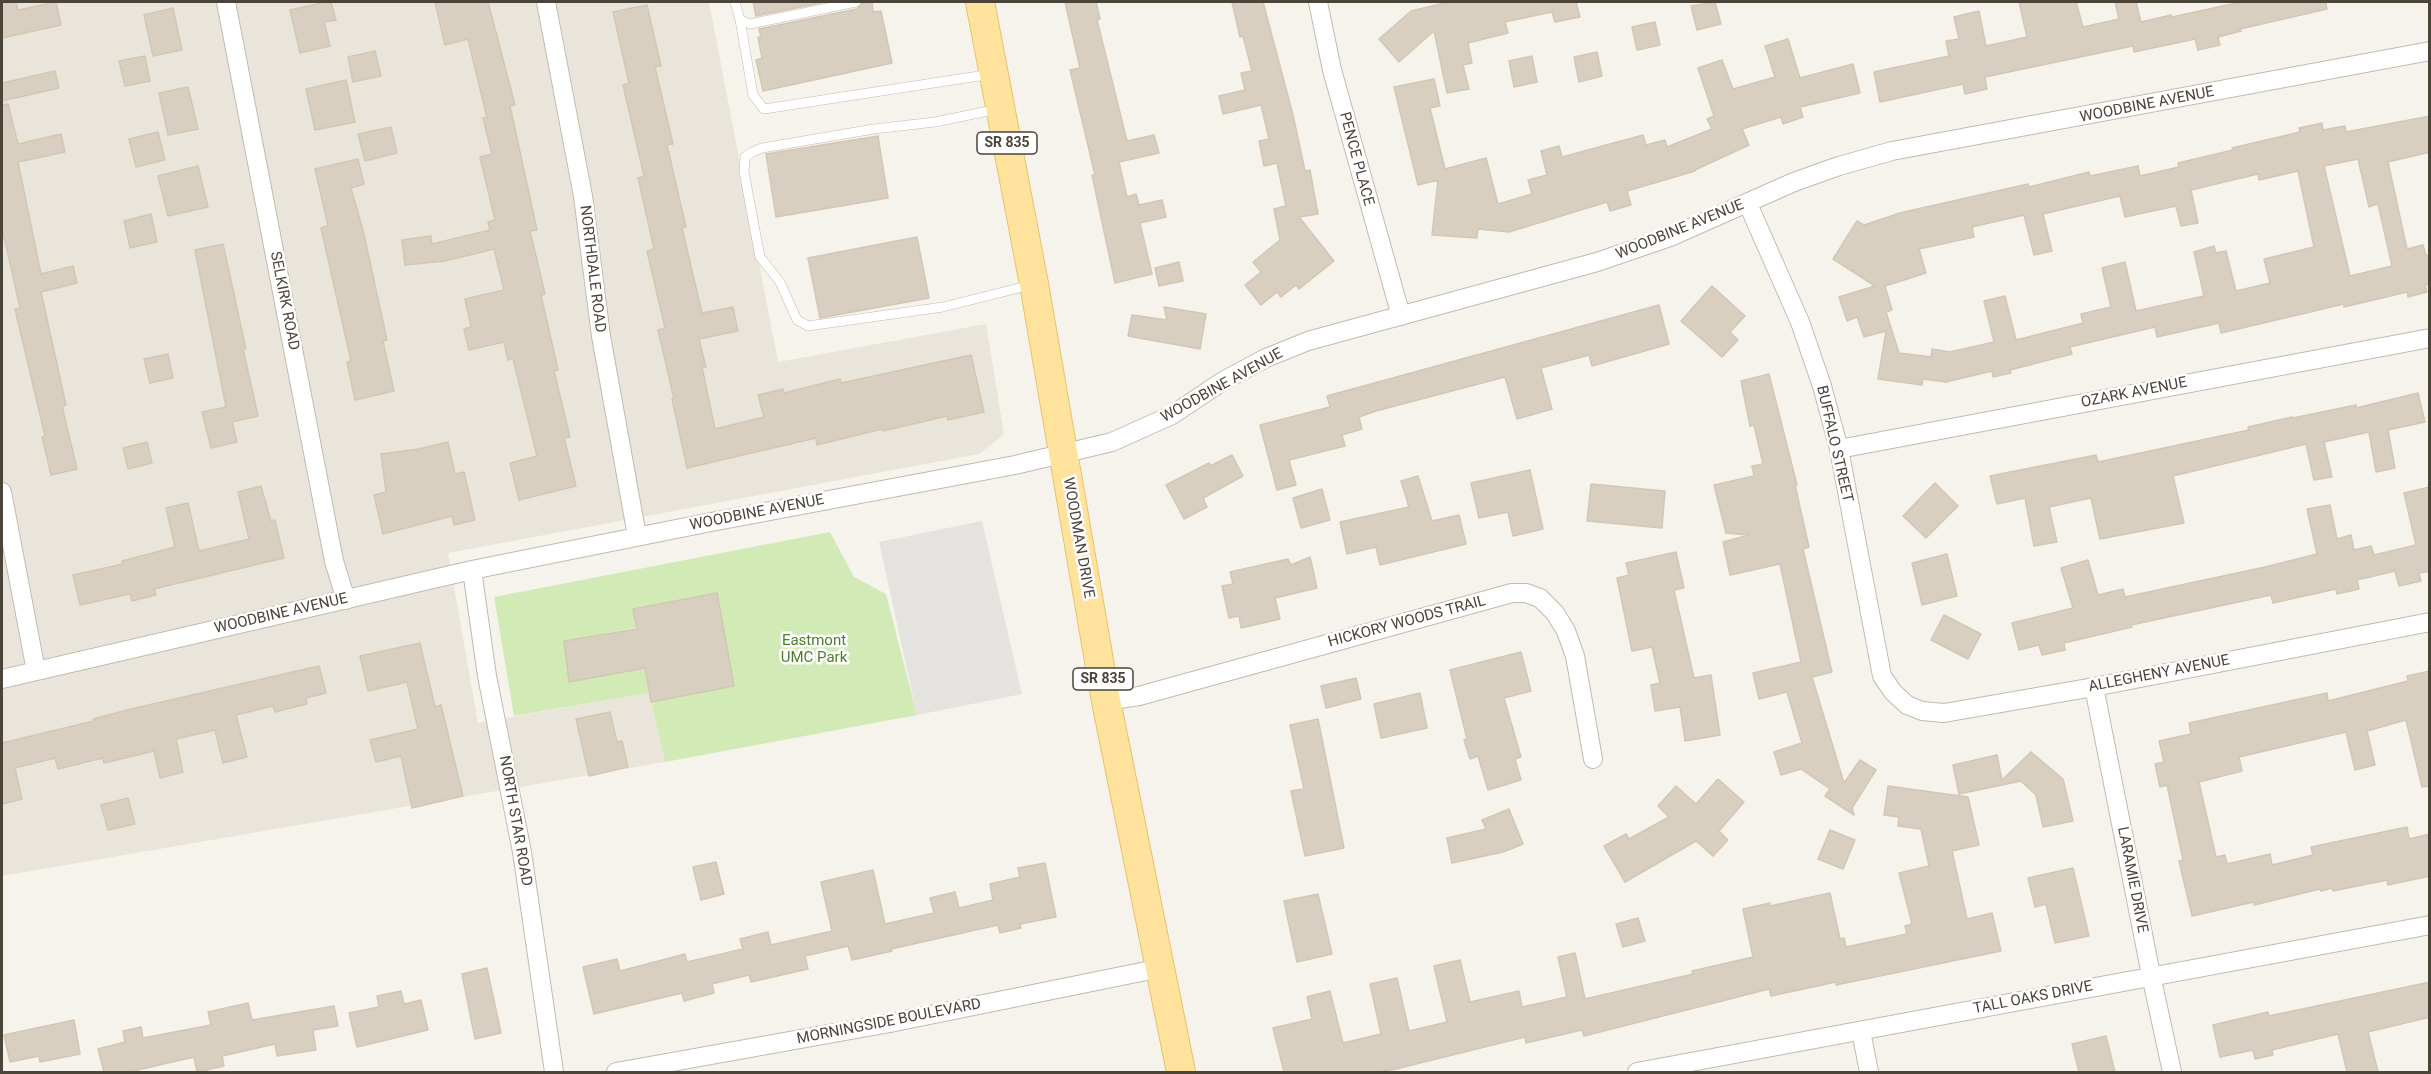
<!DOCTYPE html>
<style>
body{margin:0}
#map{position:relative;width:2431px;height:1074px;overflow:hidden;background:#f6f3ec;font-family:Roboto,sans-serif}
canvas{display:block}
.frame{position:absolute;inset:0;border:3px solid #4b4439;pointer-events:none}
</style>
<div id="map">
<canvas width="2431" height="1074"></canvas>
<div class="frame"></div>
</div>
<script>
const c = document.querySelector('canvas').getContext('2d');
c.lineJoin = 'round';
function fill(path, color) { c.fillStyle = color; c.fill(path, 'evenodd'); }
const toPath = rows => new Path2D(rows.map(r => 'M' + r).join(''));
function trace(path, color, width, dash) { c.strokeStyle = color; c.lineWidth = width; c.lineCap = dash ? 'butt' : 'round'; c.setLineDash(dash || []); c.stroke(path); }
function write(font, color, halo, rows, align = 'center') {
  c.font = font + ' Roboto,sans-serif'; c.lineWidth = 5; c.setLineDash([]); c.textBaseline = 'middle'; c.strokeStyle = halo; c.fillStyle = color; for (const [text, x, y, turn = 0] of rows) {
    c.save(); c.translate(x, y); c.rotate((+turn || 0) * Math.PI / 180); c.textAlign = isNaN(turn) ? turn : align; if (halo) c.strokeText(text, 0, 0); c.fillText(text, 0, 0); c.restore();
  }
}
fill(toPath([
 [2,2,709,2,778,362,986,324,1004,434,979,454,448,553,478,723,649,693,665,762,2,876]
]), '#eae5da');
fill(toPath([
 [830,532,854,577,886,594,917,715,665,762,651,702,734,686,717,593,634,608,636,628,564,641,571,680,644,668,649,693,514,716,494,597]
]), '#d2eab5');
fill(toPath([
 [982,521,1022,694,917,715,879,542]
]), '#e5e3e0');
const building = toPath([
 [2,2,16,2,18,10,56,2,61,25,2,38,2,2],
 [326,2,331,2,336,20,324,22,330,46,300,53,290,10,326,2],
 [435,2,488,2,515,105,510,106,537,230,530,231,545,294,541,295,558,370,554,371,570,437,564,438,576,486,519,500,510,463,537,456,513,359,508,360,504,342,469,350,464,329,471,327,465,299,504,290,494,249,445,261,405,265,402,240,431,236,432,244,490,230,488,222,495,220,480,157,492,154,483,118,487,118,468,39,445,45,435,2],
 [753,2,825,2,756,16,753,2],
 [863,2,872,2,873,12,881,11,892,63,763,91,756,60,762,58,758,37,761,37,759,29,857,9,863,2],
 [1065,2,1096,2,1100,19,1097,20,1127,141,1154,135,1159,153,1119,162,1127,197,1136,194,1139,205,1162,200,1166,217,1140,223,1152,274,1115,283,1092,175,1095,175,1070,70,1080,68,1065,2],
 [1232,2,1263,2,1293,115,1305,171,1310,170,1318,214,1299,217,1334,261,1299,289,1296,285,1281,297,1277,292,1261,305,1245,285,1261,272,1253,262,1280,240,1274,209,1286,206,1277,163,1264,166,1259,141,1269,139,1261,105,1223,114,1219,96,1245,90,1241,73,1252,71,1243,36,1240,37,1232,2],
 [1449,2,1576,2,1580,17,1555,22,1552,12,1505,22,1508,33,1468,43,1472,63,1463,65,1469,89,1447,93,1434,31,1399,62,1379,39,1411,11,1449,2],
 [1715,2,1721,24,1697,30,1691,6,1715,2],
 [2019,2,2076,2,2083,27,2119,19,2115,2,2136,2,2141,22,2171,15,2172,17,2241,2,2326,2,2327,9,2240,29,2241,31,2218,37,2220,45,2198,50,2195,39,2134,52,2133,46,1985,77,1987,89,1965,94,1963,84,1880,102,1874,72,1949,56,1946,41,1959,39,1954,17,1979,11,1986,46,2027,37,2019,2],
 [647,5,661,66,655,67,673,144,667,145,686,227,682,228,702,313,733,307,738,331,699,339,706,367,702,367,715,429,764,417,758,395,783,389,784,393,840,379,841,383,971,355,984,412,948,420,947,416,883,431,882,429,817,445,816,438,687,468,672,399,674,399,658,330,665,328,647,251,654,249,638,178,644,176,623,85,629,83,613,12,647,5],
 [173,8,182,50,153,56,144,15,173,8],
 [1655,22,1660,45,1637,50,1632,27,1655,22],
 [1788,39,1800,78,1853,64,1860,93,1800,107,1803,117,1783,124,1781,117,1742,129,1749,145,1695,170,1695,171,1627,191,1631,205,1610,211,1607,202,1509,232,1478,229,1477,238,1432,235,1438,180,1418,185,1394,87,1434,79,1440,106,1430,108,1445,169,1486,158,1498,204,1532,194,1528,180,1547,175,1541,151,1559,146,1562,157,1643,135,1646,145,1665,140,1667,147,1712,129,1707,119,1714,116,1698,68,1722,60,1733,89,1775,77,1765,46,1788,39],
 [375,51,381,76,353,82,348,57,375,51],
 [1597,52,1602,76,1579,82,1574,57,1597,52],
 [145,56,150,81,125,86,119,61,145,56],
 [1532,56,1537,82,1514,87,1509,61,1532,56],
 [55,71,59,88,2,101,2,83,55,71],
 [346,80,355,122,315,130,306,89,346,80],
 [188,87,198,129,168,135,159,93,188,87],
 [8,104,18,144,61,134,65,152,18,162,41,274,73,266,77,283,41,292,66,405,62,406,77,469,51,475,42,437,45,436,15,309,20,308,2,228,2,105,8,104],
 [2430,116,2430,152,2388,162,2407,249,2423,245,2426,256,2430,255,2430,284,2425,285,2427,292,2408,297,2407,292,2344,307,2344,304,2221,333,2219,323,2157,337,2155,327,2070,347,2072,354,2010,370,2011,373,1993,377,1992,371,1946,382,1923,379,1922,385,1878,379,1886,331,1864,337,1857,317,1847,321,1839,297,1875,286,1833,259,1857,221,1864,225,1900,213,2028,184,2029,187,2089,172,2090,176,2138,166,2140,176,2179,167,2178,163,2233,150,2232,148,2300,132,2299,128,2322,123,2323,130,2345,126,2346,132,2430,116],
 [2358,159,2369,207,2378,204,2392,266,2350,276,2324,166,2358,159],
 [2298,171,2314,247,2264,259,2270,283,2236,291,2226,251,2216,253,2214,246,2194,252,2204,296,2136,311,2125,262,2102,268,2111,307,2081,314,2083,323,2016,340,2005,296,1984,301,1994,342,1950,352,1932,349,1931,357,1899,353,1886,312,1892,310,1885,286,1926,273,1919,249,1974,237,1972,227,2024,215,2034,255,2052,251,2043,214,2120,196,2125,217,2176,206,2181,226,2198,223,2191,190,2258,174,2259,180,2298,171],
 [391,127,397,153,365,161,358,134,391,127],
 [158,132,165,160,136,167,129,139,158,132],
 [878,136,888,198,776,217,766,154,878,136],
 [358,159,364,184,351,188,363,230,387,340,383,341,394,391,355,400,347,362,351,361,321,228,328,226,315,169,358,159],
 [198,166,208,207,168,216,158,176,198,166],
 [151,214,157,242,130,248,124,221,151,214],
 [917,237,929,298,820,318,808,258,917,237],
 [223,244,246,349,243,349,258,416,232,422,237,442,211,448,202,412,226,407,195,250,223,244],
 [1179,262,1183,281,1159,286,1155,268,1179,262],
 [1712,286,1745,316,1730,332,1738,340,1722,357,1681,321,1712,286],
 [1659,305,1669,344,1592,366,1589,355,1541,368,1552,409,1517,419,1505,377,1376,411,1359,417,1362,429,1342,435,1345,446,1289,460,1296,485,1277,490,1260,425,1330,407,1327,396,1659,305],
 [1164,307,1206,314,1200,349,1128,336,1132,315,1167,320,1164,307],
 [168,354,173,378,150,383,144,359,168,354],
 [1769,374,1797,485,1795,485,1809,547,1803,549,1832,672,1812,677,1844,783,1860,760,1876,770,1852,808,1854,815,1825,796,1830,789,1801,769,1781,775,1774,752,1802,743,1787,692,1759,699,1753,673,1801,662,1780,564,1730,575,1723,542,1749,535,1726,533,1714,485,1754,476,1752,466,1763,464,1754,425,1750,426,1741,381,1769,374],
 [2418,393,2425,422,2388,430,2395,468,2376,472,2369,432,2324,442,2332,477,2314,480,2306,444,2173,476,2184,523,2100,539,2091,498,2049,507,2057,542,2034,546,2025,498,1997,504,1990,476,2096,455,2098,462,2249,430,2248,427,2292,417,2293,418,2356,405,2356,408,2418,393],
 [147,442,152,463,128,469,123,448,147,442],
 [448,442,455,474,464,472,475,520,454,525,452,516,383,534,374,495,386,492,381,454,419,449,448,442],
 [1232,455,1243,476,1203,498,1207,507,1184,519,1166,485,1209,463,1210,466,1232,455],
 [1530,470,1543,529,1513,536,1508,512,1479,518,1471,483,1530,470],
 [1418,476,1432,521,1459,515,1466,544,1380,565,1376,547,1347,554,1340,522,1409,507,1401,481,1418,476],
 [1935,483,1958,506,1926,538,1903,516,1935,483],
 [1591,484,1665,491,1662,528,1587,521,1591,484],
 [261,486,271,521,275,520,284,558,154,589,156,595,132,601,130,594,80,605,73,575,123,564,122,561,175,547,166,508,188,503,199,551,249,539,238,492,261,486],
 [2430,487,2430,571,2419,573,2421,581,2399,586,2395,571,2357,580,2359,589,2337,594,2336,589,2273,603,2271,595,2131,625,2132,627,2064,643,2065,650,2042,655,2039,645,2019,650,2012,623,2073,608,2061,568,2088,560,2098,595,2123,589,2125,597,2265,567,2317,554,2307,509,2330,505,2337,539,2351,535,2354,550,2371,546,2374,555,2416,545,2404,493,2430,487],
 [1322,489,1330,520,1301,528,1293,498,1322,489],
 [1676,552,1684,588,1674,590,1694,678,1711,675,1720,735,1685,741,1680,707,1655,711,1651,685,1660,683,1652,647,1632,651,1617,578,1629,575,1626,563,1676,552],
 [1947,554,1957,596,1922,605,1912,563,1947,554],
 [1310,557,1317,588,1275,598,1280,619,1241,628,1239,616,1229,618,1222,586,1233,584,1230,572,1288,559,1291,565,1310,557],
 [717,593,734,686,651,702,645,668,569,682,564,641,637,629,633,609,717,593],
 [1944,615,1981,634,1968,659,1931,640,1944,615],
 [420,643,435,707,441,705,463,796,412,808,401,756,376,762,370,740,418,729,407,682,368,691,360,656,420,643],
 [1521,652,1531,691,1504,698,1521,757,1515,759,1521,780,1488,790,1478,756,1470,759,1464,740,1467,739,1450,670,1521,652],
 [319,666,326,693,306,698,307,704,275,712,273,706,236,715,247,757,223,763,215,730,176,739,183,772,160,778,154,751,104,763,103,758,58,769,55,758,15,768,22,799,2,804,2,743,94,721,93,719,131,709,319,666],
 [2430,671,2430,786,2422,787,2406,720,2367,731,2375,765,2355,770,2346,732,2239,757,2242,771,2199,782,2216,857,2225,855,2227,864,2270,854,2272,865,2313,855,2311,847,2407,827,2409,839,2430,834,2430,876,2388,885,2387,880,2333,891,2332,888,2321,891,2320,889,2254,905,2254,902,2192,916,2179,861,2183,860,2167,785,2160,787,2155,764,2164,762,2159,741,2191,734,2189,723,2327,693,2328,701,2408,681,2407,676,2430,671],
 [1356,678,1361,699,1326,708,1321,686,1356,678],
 [1420,693,1427,728,1381,738,1374,704,1420,693],
 [610,712,617,742,622,741,628,767,589,776,576,719,610,712],
 [1318,719,1344,848,1305,856,1291,791,1304,789,1290,725,1318,719],
 [2031,752,2063,779,2073,821,2043,827,2036,795,2021,781,1959,794,1953,765,1997,755,2002,780,2031,752],
 [1718,779,1744,802,1719,831,1728,840,1713,856,1696,841,1625,882,1604,846,1626,834,1629,839,1669,817,1658,806,1676,786,1696,804,1718,779],
 [1888,786,1968,797,1979,845,1952,851,1967,919,1992,913,2001,951,1836,985,1836,982,1771,996,1769,989,1584,1036,1582,1030,1526,1043,1525,1037,1396,1069,1376,1072,1284,1072,1273,1028,1312,1019,1307,997,1330,991,1343,1043,1381,1034,1370,984,1397,978,1409,1031,1447,1022,1434,966,1460,960,1470,1002,1519,991,1522,1007,1567,997,1558,957,1575,953,1585,999,1693,974,1692,971,1753,957,1743,909,1770,903,1770,906,1830,893,1840,939,1844,938,1846,947,1907,934,1905,926,1912,924,1899,873,1929,866,1921,829,1898,826,1899,817,1884,815,1888,786],
 [128,798,135,824,108,830,101,805,128,798],
 [1509,809,1523,844,1503,852,1452,863,1447,838,1486,829,1482,820,1509,809],
 [1830,830,1855,840,1843,869,1818,859,1830,830],
 [716,862,724,894,701,900,693,867,716,862],
 [1045,863,1056,917,1020,924,1021,928,1000,933,998,925,891,949,892,951,852,960,848,946,805,956,808,969,751,982,749,975,712,984,714,993,684,1001,682,993,594,1014,583,967,617,959,620,971,685,954,687,962,743,949,740,939,768,932,771,945,832,931,821,882,873,870,885,924,934,913,930,898,955,892,959,908,993,900,990,884,1020,877,1018,868,1045,863],
 [2073,868,2089,936,2055,943,2046,904,2035,907,2028,878,2073,868],
 [1318,894,1332,954,1297,962,1284,901,1318,894],
 [1638,918,1645,941,1623,947,1616,924,1638,918],
 [487,968,501,1033,475,1039,462,974,487,968],
 [2430,982,2430,1017,2368,1032,2378,1072,2347,1072,2338,1034,2272,1050,2273,1055,2255,1059,2253,1050,2220,1057,2213,1025,2268,1012,2269,1016,2430,982],
 [401,991,404,1004,421,1000,428,1030,357,1047,349,1013,379,1007,377,996,401,991],
 [248,1003,252,1020,334,1006,338,1026,313,1030,316,1050,277,1056,275,1044,222,1056,224,1066,197,1072,194,1057,129,1072,104,1072,98,1049,125,1042,123,1031,141,1027,143,1038,211,1025,208,1012,248,1003],
 [74,1020,80,1054,40,1062,39,1056,10,1062,4,1035,74,1020],
 [2106,1036,2115,1072,2079,1072,2072,1044,2106,1036]
]);
fill(building, '#d8cfc1');
trace(building, '#d3c7b4', 1.5);
const lane = toPath([
 [735,2,740,20,750,24,856,2],
 [740,20,753,95,764,109,992,74],
 [998,109,935,122,874,129,762,148,752,152,745,157,744,172,760,257,780,282,797,320,808,326,943,307,1031,285]
]);
const street = toPath([
 [226,2,334,561,346,600],
 [546,2,583,196,601,336,637,536],
 [1318,2,1332,70,1401,316],
 [1748,204,1800,322,1822,386,1839,449,1882,676,1893,692,1907,705,1922,711,1944,713,2094,687,2430,622],
 [1839,449,2430,338],
 [2,492,36,671],
 [472,570,487,676,522,852,554,1072],
 [2,679,472,570,706,523,1015,465,1112,442,1172,415,1223,381,1266,358,1308,341,1597,262,1670,237,1794,182,1839,166,1892,151,2430,51],
 [2094,687,2151,975,2172,1072],
 [1106,701,1139,696,1512,593,1526,593,1540,598,1555,613,1566,631,1575,656,1593,759],
 [1861,1031,1869,1072],
 [616,1072,890,1023,1161,968],
 [1637,1072,2430,925]
]);
const primary = toPath([
 [980,2,1034,284,1106,701,1181,1072]
]);
trace(lane, '#c2bbae', 10);
trace(street, '#c2bbae', 20);
trace(primary, '#e6c16a', 30);
trace(lane, '#fff', 9);
trace(street, '#fff', 18);
trace(primary, '#ffe39c', 28);
for (const [x, y, w] of [
 [1007,143,60],
 [1103,679,60]
]) { const box = new Path2D(); box.roundRect(x - w / 2, y - 11, w, 22, 4.5); c.fillStyle = '#fff'; c.fill(box); trace(box, '#4b4439', 1.5); }
write('bold 14px', '#4b4439', null, [
 ["SR 835",1007,143],
 ["SR 835",1103,679]
]);
write('15px', '#4b4439', '#fff', [
 ["WOODBINE AVENUE",2147,105,-11],
 ["PENCE PLACE",1356,159,75],
 ["WOODBINE AVENUE",1680,230,-22],
 ["NORTHDALE ROAD",592,269,83],
 ["SELKIRK ROAD",284,301,79],
 ["WOODBINE AVENUE",1222,386,-29],
 ["OZARK AVENUE",2134,393,-11],
 ["BUFFALO STREET",1834,444,77],
 ["WOODBINE AVENUE",757,513,-11],
 ["WOODMAN DRIVE",1078,538,80],
 ["WOODBINE AVENUE",281,614,-13],
 ["HICKORY WOODS TRAIL",1407,622,-15],
 ["ALLEGHENY AVENUE",2159,674,-11],
 ["NORTH STAR ROAD",515,821,80],
 ["LARAMIE DRIVE",2132,880,79],
 ["TALL OAKS DRIVE",2033,998,-11],
 ["MORNINGSIDE BOULEVARD",889,1022,-11]
]);
write('15px', '#4a7f2a', '#fff', [
 ["Eastmont",814,641],
 ["UMC Park",814,658]
]);
</script>
